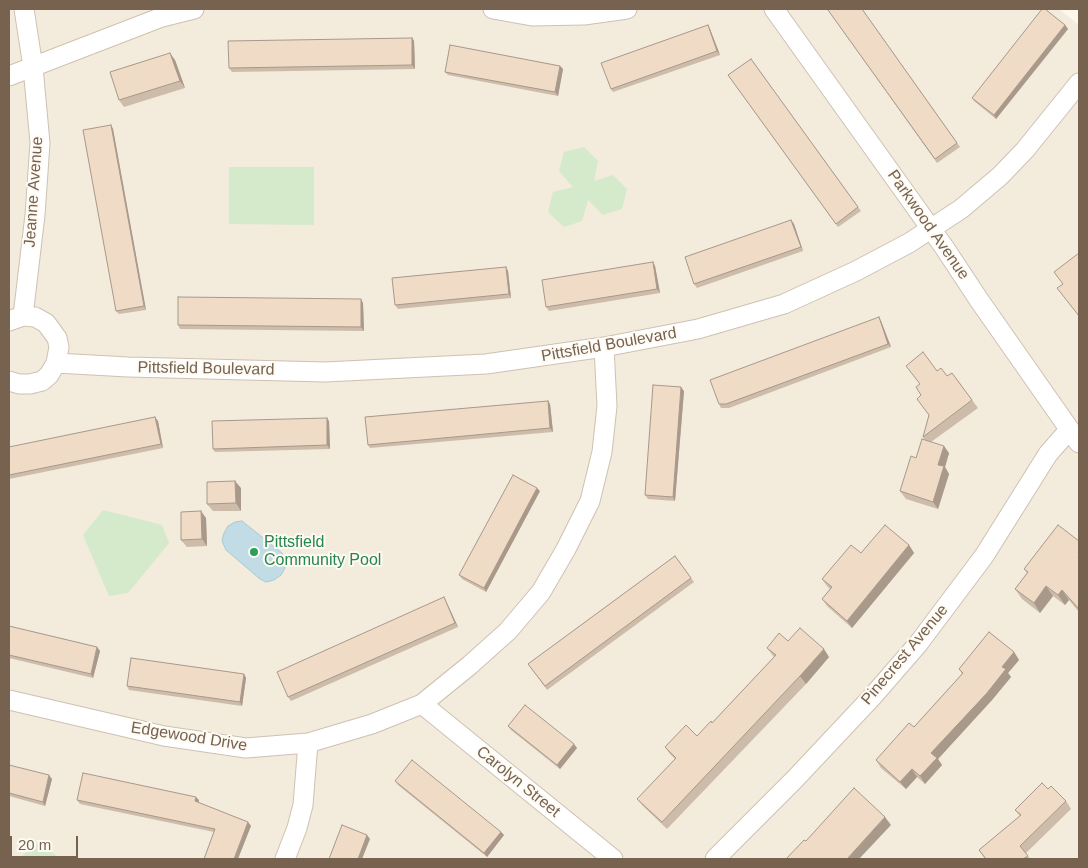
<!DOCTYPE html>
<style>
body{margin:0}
#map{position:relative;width:1088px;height:868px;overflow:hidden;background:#fcf8ed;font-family:Helvetica,sans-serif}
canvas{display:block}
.frame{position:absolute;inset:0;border:10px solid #776250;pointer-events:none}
.scale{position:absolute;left:10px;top:836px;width:68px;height:22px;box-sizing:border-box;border:2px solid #776250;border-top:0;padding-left:6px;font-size:15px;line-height:18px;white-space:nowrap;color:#776250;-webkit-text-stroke:4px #fefbf4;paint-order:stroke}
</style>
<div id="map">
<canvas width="1088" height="868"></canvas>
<div class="frame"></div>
<div class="scale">20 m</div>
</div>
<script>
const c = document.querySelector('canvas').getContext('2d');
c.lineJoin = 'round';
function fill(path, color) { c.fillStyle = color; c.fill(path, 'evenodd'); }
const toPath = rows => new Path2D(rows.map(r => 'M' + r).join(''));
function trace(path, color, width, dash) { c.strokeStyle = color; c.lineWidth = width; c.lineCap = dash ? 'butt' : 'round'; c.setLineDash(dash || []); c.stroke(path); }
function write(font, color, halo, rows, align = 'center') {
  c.font = font + ' Helvetica,sans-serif'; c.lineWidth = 4; c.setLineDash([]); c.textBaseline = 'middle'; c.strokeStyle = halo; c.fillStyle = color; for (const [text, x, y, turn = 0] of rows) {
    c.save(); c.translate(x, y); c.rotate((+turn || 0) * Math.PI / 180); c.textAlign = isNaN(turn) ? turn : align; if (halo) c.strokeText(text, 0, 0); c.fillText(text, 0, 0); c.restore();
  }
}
fill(toPath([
 [9,9,1059,9,1079,25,1079,859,9,859]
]), '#f3ebdc');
fill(toPath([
 [584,147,598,161,594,181,613,175,627,189,622,209,603,215,588,200,582,221,564,227,548,212,553,192,573,187,559,171,564,152],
 [229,167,314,167,314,225,229,224],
 [103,510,162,525,169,543,128,593,109,596,83,535],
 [38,843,57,856,58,859,18,859]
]), '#d4eacb');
const water = toPath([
 [242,521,282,553,285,560,285,568,281,575,274,580,266,582,260,579,226,550,222,541,224,533,228,526,235,522,242,521]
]);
fill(water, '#c2dce5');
trace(water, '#a8cad6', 1);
const minor = toPath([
 [493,9,532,16,584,15,627,9],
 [774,9,944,247,979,300,1079,443],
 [9,76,162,17,194,9],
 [23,316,35,215,40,143,33,67,24,9],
 [9,321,23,316,35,317,46,323,57,338,59,347,56,363,49,375,42,381,30,384,19,384,9,381],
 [56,363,128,367,325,372,486,364,604,347,698,329,784,304,856,271,909,243,961,209,1000,176,1025,150,1079,83],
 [9,700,164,736,246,748,308,743,372,724,422,704,470,665,508,631,541,592,566,549,590,501,602,452,607,406,604,347],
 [422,704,613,859],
 [285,859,297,828,303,805,308,743],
 [715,859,794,780,872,697,918,644,984,556,1048,454,1069,430]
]);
trace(minor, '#cec1b2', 21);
trace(minor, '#fff', 19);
fill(toPath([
 [862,9,960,147,937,163,828,10],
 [708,25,710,29,720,55,613,92,611,89],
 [1065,25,1068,29,996,119,974,101,972,98],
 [412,38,414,41,415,69,232,72,229,68],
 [751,59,861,211,838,227,728,75],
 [175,60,185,88,124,107,119,100],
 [560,66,563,69,558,96,448,75,445,72],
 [111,125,113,129,146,310,119,314,116,311],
 [791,220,794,224,803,251,697,288,694,284],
 [653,262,655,266,660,293,549,311,546,307],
 [506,267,508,271,511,298,398,309,395,305],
 [363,303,364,331,180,329,178,325],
 [879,317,881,321,891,347,729,408,721,408,719,404],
 [937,371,947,376,952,373,978,408,931,442,949,453,945,467,949,474,938,509,906,499,900,491,925,440,923,437,929,416,921,395],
 [684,391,675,501,648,499,645,495],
 [548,401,550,404,553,432,370,448,368,445],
 [158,421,163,448,9,479,9,447],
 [329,421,330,449,215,452,213,449],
 [241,488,241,511,213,511,207,504],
 [540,491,486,592,462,579,459,575],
 [206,518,207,546,187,547,181,540],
 [1079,541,1079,612,1069,600,1065,605,1053,596,1040,613,1022,599,1015,589,1027,573,1024,569],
 [909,545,914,553,852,628,827,606,822,599,830,589,827,586,822,579,861,553],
 [675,556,694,582,547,690,528,664],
 [444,597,446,601,458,627,291,701,288,697],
 [9,626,97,647,100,651,93,678,9,658],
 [788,641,829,657,806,684,667,829,643,806,637,799,675,759,670,754,665,747,697,736,712,723,774,657,767,648],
 [1014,652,1019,660,1008,673,1011,677,992,700,938,759,942,765,925,784,917,777,906,789,881,768,876,760,914,727,962,674,959,669],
 [244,674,246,678,242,706,129,690,127,686],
 [508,726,577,748,560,769,511,730],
 [9,765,52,779,45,806,9,796],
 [395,781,501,832,504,835,487,857,398,785],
 [1048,789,1066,801,1071,809,1026,853,1030,859,985,859,979,850,1020,816,1015,810],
 [77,800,199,800,198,803,248,822,251,826,214,832,80,804]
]), '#cebcaa');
fill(toPath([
 [708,25,710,29,720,55,717,51],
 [1065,25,1068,29,996,119,994,115],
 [412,38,414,41,415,69,412,65],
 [170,53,175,60,185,88,180,81],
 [560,66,563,69,558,96,555,92],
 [111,125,113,129,146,310,144,306],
 [791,220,794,224,803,251,801,247],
 [653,262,655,266,660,293,657,289],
 [506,267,508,271,511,298,509,294],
 [361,299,363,303,364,331,361,327],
 [879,317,881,321,891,347,888,344],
 [681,387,684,391,675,501,673,497],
 [548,401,550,404,553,432,550,428],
 [155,417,158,421,163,448,161,444],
 [327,418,329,421,330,449,327,445],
 [944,446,949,453,945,467,949,474,938,509,933,502,938,465],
 [235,481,241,488,241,511,236,503],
 [537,488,540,491,486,592,484,588],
 [201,511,206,518,207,546,202,539],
 [909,545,914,553,852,628,847,621],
 [1046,586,1053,596,1040,613,1034,603],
 [1062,590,1069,600,1065,605,1058,595],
 [444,597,446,601,458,627,455,623],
 [97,647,100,651,93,678,91,674],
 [824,649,829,657,806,684,800,676],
 [1014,652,1019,660,1008,673,1011,677,992,700,938,759,942,765,925,784,920,776,931,753],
 [244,674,246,678,242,706,240,702],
 [574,744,577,748,560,769,557,765],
 [912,769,917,777,906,789,900,782],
 [49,775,52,779,45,806,43,802],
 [196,797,199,800,198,805,195,801],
 [885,817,891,825,859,859,847,859],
 [248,822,251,826,238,859,234,859],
 [501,832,504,835,487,857,484,853],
 [367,835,370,839,362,859,358,859]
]), '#a8998b');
const building = toPath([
 [830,9,862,9,957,143,935,159,828,10,830,9],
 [1042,9,1045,9,1065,25,994,115,972,98,1042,9],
 [708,25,717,51,611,89,601,63,708,25],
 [412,38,412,65,229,68,228,41,412,38],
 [450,45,560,66,555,92,445,72,450,45],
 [170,53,180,81,119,100,110,72,170,53],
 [751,59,858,207,836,224,728,75,751,59],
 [111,125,144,306,116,311,83,130,111,125],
 [791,220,801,247,694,284,685,257,791,220],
 [1079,253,1079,316,1057,288,1063,284,1054,272,1079,253],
 [653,262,657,289,546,307,542,280,653,262],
 [506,267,509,294,395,305,392,278,506,267],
 [178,297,361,299,361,327,178,325,178,297],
 [879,317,888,344,726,404,719,404,710,380,879,317],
 [923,352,937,371,941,368,947,376,952,373,972,400,923,437,929,415,917,399,921,395,916,387,920,384,906,366,923,352],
 [653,385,681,387,673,497,645,495,653,385],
 [548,401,550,428,368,445,365,417,548,401],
 [155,417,161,444,9,475,9,447,155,417],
 [327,418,327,445,213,449,212,421,327,418],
 [922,439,944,446,938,465,944,466,933,502,900,491,911,456,916,458,922,439],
 [513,475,537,488,484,588,459,575,513,475],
 [235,481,236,503,207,504,207,482,235,481],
 [201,511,202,539,181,540,181,512,201,511],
 [885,525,909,545,847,621,822,599,832,587,822,579,851,545,861,553,885,525],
 [1058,525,1079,541,1079,556,1078,557,1079,559,1079,609,1062,590,1058,595,1046,586,1034,603,1015,589,1028,572,1024,569,1058,525],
 [675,556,691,578,545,686,528,664,675,556],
 [444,597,455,623,288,697,277,672,444,597],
 [9,626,97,647,91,674,9,655,9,626],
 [800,628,824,649,800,676,662,822,637,799,676,758,665,747,686,725,697,736,711,721,712,723,776,655,767,648,779,633,788,641,800,628],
 [989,632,1014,652,1002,667,1006,669,987,693,931,753,937,758,920,776,912,769,900,782,876,760,909,723,914,727,963,673,959,669,989,632],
 [131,658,244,674,240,702,127,686,131,658],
 [525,705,574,744,557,765,508,726,525,705],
 [412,760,501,832,484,853,395,781,412,760],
 [9,765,49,775,43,802,9,793,9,765],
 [83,773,196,797,195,801,248,822,234,859,204,859,215,829,77,800,83,773],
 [1042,783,1048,789,1051,786,1066,801,1020,846,1028,856,1023,859,986,859,979,850,1021,815,1015,810,1042,783],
 [854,788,885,817,847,859,786,859,804,840,806,841,854,788],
 [342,825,367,835,358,859,329,859,342,825]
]);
fill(building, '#f0dbc6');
trace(building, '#a8998b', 1);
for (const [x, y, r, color] of [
 [254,552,5,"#2e9e5b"]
]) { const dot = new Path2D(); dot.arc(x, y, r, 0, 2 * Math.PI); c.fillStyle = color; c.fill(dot); trace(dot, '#fefbf4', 2); }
write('16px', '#776250', '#fefbf4', [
 ["Jeanne Avenue",34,192,-86],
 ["Parkwood Avenue",928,225,55],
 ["Pittsfield Boulevard",609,345,-10],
 ["Pittsfield Boulevard",206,369,1],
 ["Pinecrest Avenue",905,655,-50],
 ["Edgewood Drive",189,737,9],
 ["Carolyn Street",518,782,39]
]);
write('16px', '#27864d', '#fefbf4', [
 ["Pittsfield",264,543],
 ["Community Pool",264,561]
], 'left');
</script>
